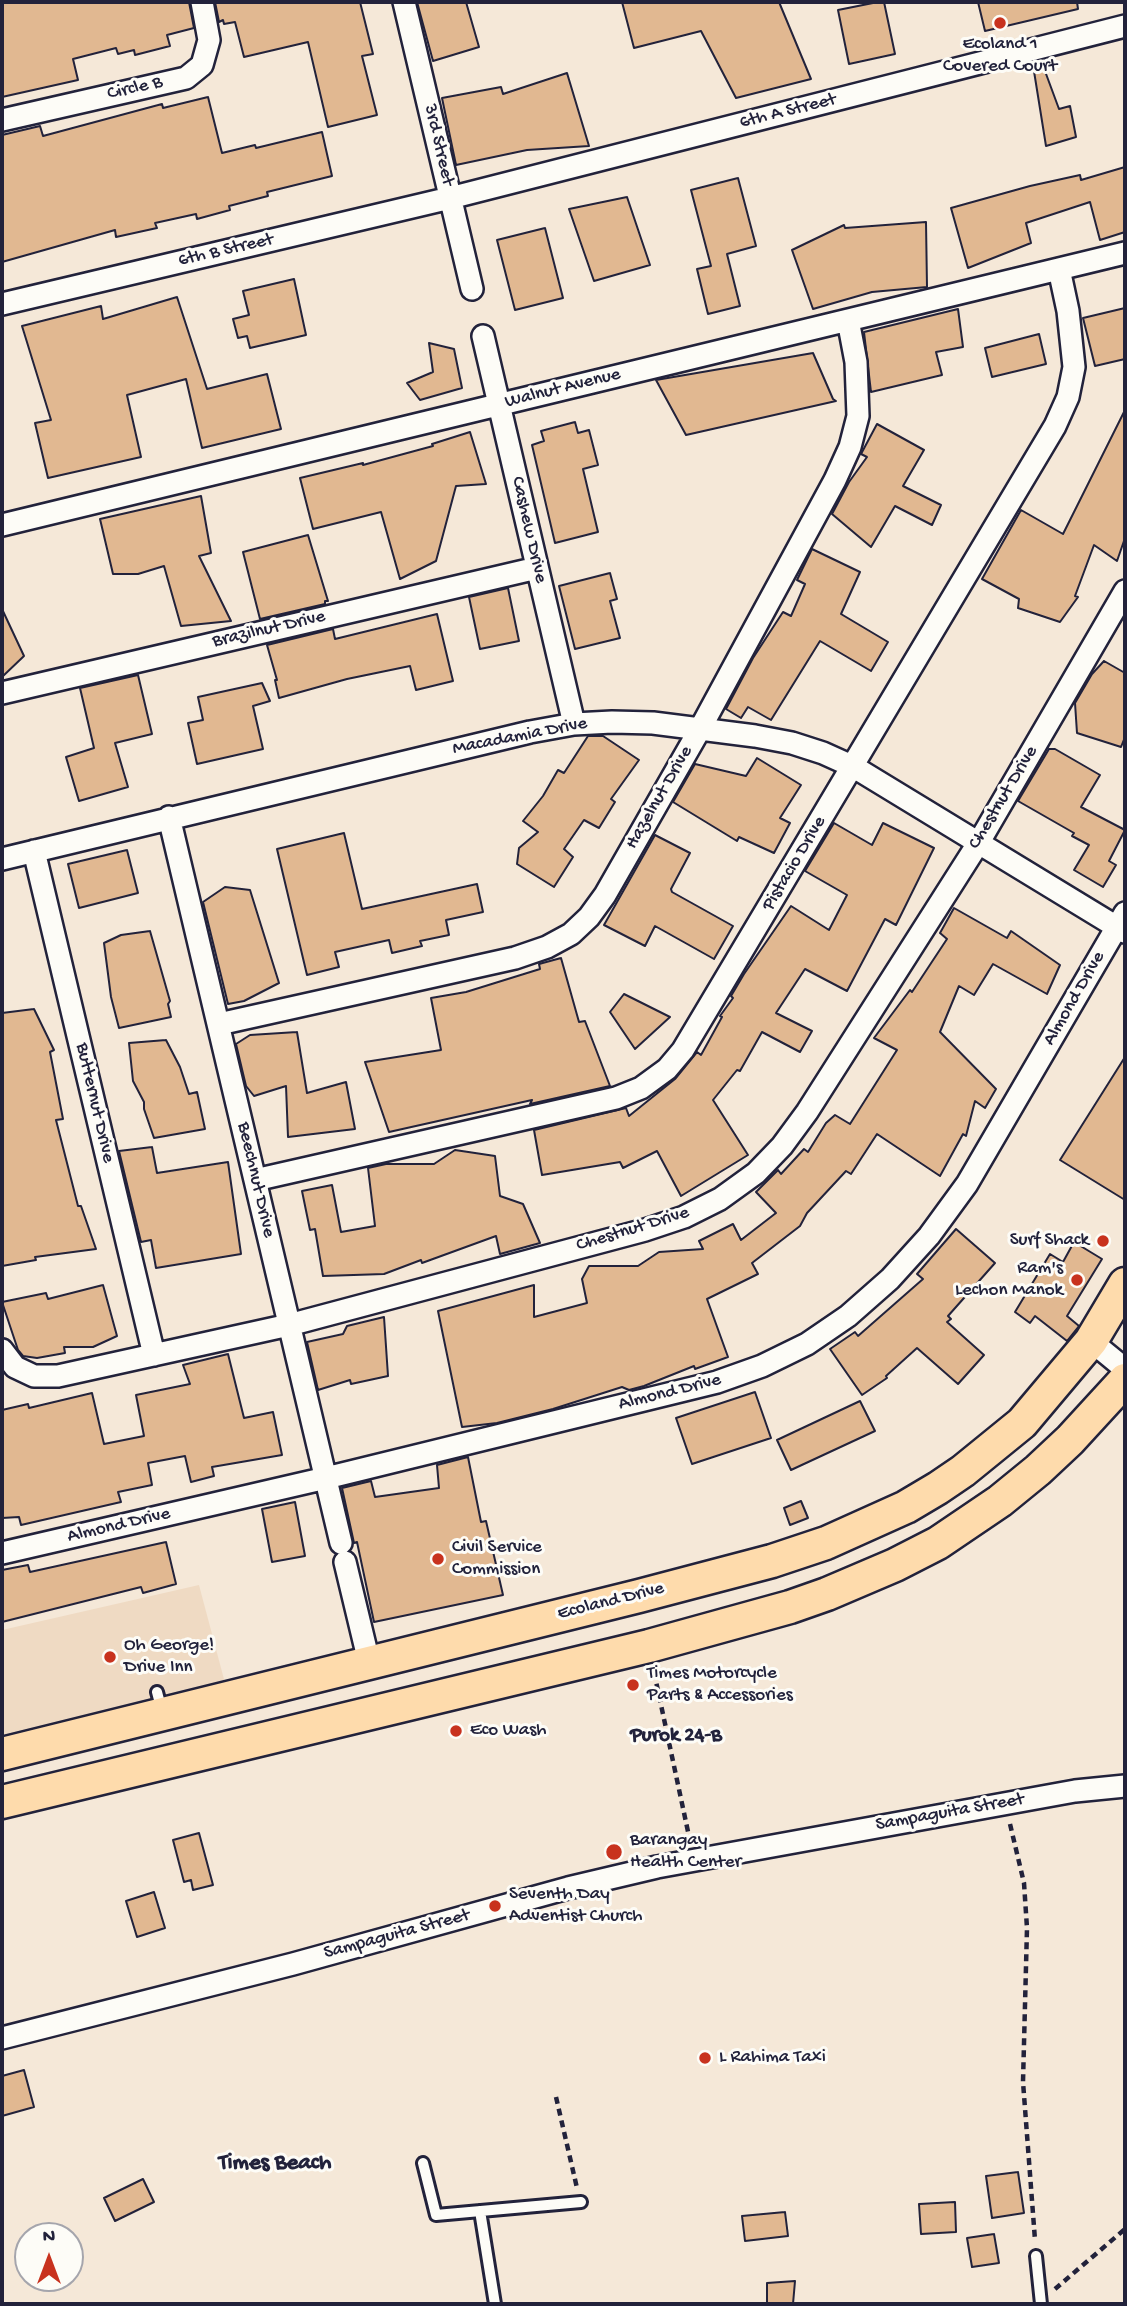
<!DOCTYPE html>
<style>
body{margin:0}
#map{position:relative;width:1127px;height:2306px;overflow:hidden;background:#f5e8d8;font-family:"Gochi Hand",sans-serif}
canvas{display:block}
.frame{position:absolute;inset:0;border:4px solid #22223b;pointer-events:none}
.north{position:absolute;left:14px;top:2222px;width:70px;height:70px;box-sizing:border-box;background:#fdfcf7;border:2px solid #a5a5ac;border-radius:50%;rotate:0deg;font-size:19px;font-weight:700;line-height:28px;text-align:center;color:#22223b}
.north::after{content:'';display:block;margin:auto;width:24px;height:32px;background:#c8321e;clip-path:polygon(50% 0,100% 100%,50% 72%,0 100%)}
</style>
<div id="map">
<canvas width="1127" height="2306"></canvas>
<div class="frame"></div>
<div class="north">N</div>
</div>
<script>
const c = document.querySelector('canvas').getContext('2d');
c.lineJoin = 'round';
function fill(path, color) { c.fillStyle = color; c.fill(path, 'evenodd'); }
const toPath = rows => new Path2D(rows.map(r => 'M' + r).join(''));
function trace(path, color, width, dash) { c.strokeStyle = color; c.lineWidth = width; c.lineCap = dash ? 'butt' : 'round'; c.setLineDash(dash || []); c.stroke(path); }
function write(font, color, halo, rows, align = 'center') {
  c.font = font + ' "Gochi Hand",sans-serif'; c.lineWidth = 6; c.setLineDash([]); c.textBaseline = 'middle'; c.strokeStyle = halo; c.fillStyle = color; for (const [text, x, y, turn = 0] of rows) {
    c.save(); c.translate(x, y); c.rotate((+turn || 0) * Math.PI / 180); c.textAlign = isNaN(turn) ? turn : align; if (halo) c.strokeText(text, 0, 0); c.fillText(text, 0, 0); c.restore();
  }
}
fill(toPath([
 [199,1585,225,1683,2,1737,2,1630]
]), '#efdac3');
const building = toPath([
 [2,2,189,2,194,28,167,35,170,46,135,55,134,50,118,54,116,48,73,59,78,80,2,97,2,2],
 [215,2,360,2,373,54,362,56,377,115,328,127,308,42,244,57,235,22,224,24,223,20,219,22,215,2],
 [417,2,466,2,479,47,433,61,417,2],
 [622,2,779,2,811,79,736,98,701,31,634,48,622,2],
 [878,2,884,2,895,54,849,64,838,10,878,2],
 [978,2,1077,2,1078,9,985,31,978,2],
 [1042,63,1059,109,1070,106,1076,137,1046,146,1033,65,1042,63],
 [567,73,589,146,527,150,456,165,442,98,501,87,503,94,567,73],
 [208,97,222,153,255,145,256,148,322,132,332,176,267,192,268,196,229,206,230,210,197,219,196,214,155,223,157,228,116,237,115,230,2,262,2,135,40,126,43,136,162,104,163,108,208,97],
 [1125,167,1125,232,1100,240,1090,202,1026,223,1031,243,968,268,951,208,1030,186,1080,175,1081,180,1125,167],
 [738,178,756,246,727,254,740,306,708,314,697,269,711,266,691,190,738,178],
 [627,197,650,265,594,281,569,209,627,197],
 [926,222,927,287,872,292,813,309,792,250,844,225,845,228,926,222],
 [545,228,563,298,515,310,497,240,545,228],
 [294,279,306,335,250,348,247,336,238,338,233,319,249,315,243,291,294,279],
 [177,297,207,389,267,374,281,429,202,448,186,379,127,395,141,457,48,478,35,423,51,420,22,326,101,306,103,319,177,297],
 [1125,308,1125,359,1095,366,1083,318,1125,308],
 [958,309,963,347,936,352,942,375,871,392,864,332,958,309],
 [1039,334,1046,364,992,377,985,348,1039,334],
 [429,343,454,349,462,388,420,400,407,383,433,372,429,343],
 [813,353,833,399,836,401,686,435,656,380,813,353],
 [1125,410,1125,538,1117,561,1094,545,1075,596,1078,597,1060,622,1018,608,1019,599,982,579,1021,510,1063,534,1125,410],
 [575,422,578,433,589,430,598,465,583,469,598,532,555,543,532,445,544,441,541,431,575,422],
 [877,424,924,450,903,486,941,505,932,525,895,506,871,547,832,514,849,482,867,457,861,454,877,424],
 [470,432,486,484,456,486,436,561,400,579,381,512,313,529,300,478,363,463,363,465,433,446,432,444,470,432],
 [201,496,211,553,199,556,231,621,181,626,164,566,138,574,113,574,100,519,201,496],
 [308,535,328,601,325,601,325,604,260,619,243,552,308,535],
 [812,549,860,572,841,614,888,642,871,671,820,641,771,720,748,707,741,718,726,709,753,658,783,612,791,616,805,584,797,580,812,549],
 [610,573,617,599,610,601,620,638,575,649,559,586,610,573],
 [508,588,519,641,480,649,469,597,508,588],
 [2,609,24,656,2,677,2,609],
 [437,614,453,681,416,690,410,666,347,679,279,698,275,680,277,680,267,645,333,629,335,639,437,614],
 [1104,661,1125,673,1125,737,1121,747,1077,733,1075,703,1092,674,1104,661],
 [138,675,152,734,115,743,128,787,79,801,66,757,94,748,80,688,138,675],
 [262,683,270,701,253,706,263,749,197,764,188,723,203,720,198,697,262,683],
 [588,736,603,736,639,760,611,799,615,802,599,828,584,820,564,849,573,857,554,887,517,864,519,848,538,832,523,821,543,796,558,770,564,773,588,736],
 [1049,749,1055,749,1100,775,1081,807,1125,830,1109,861,1116,865,1103,887,1074,870,1089,845,1072,836,1074,833,1018,801,1049,749],
 [757,758,801,785,780,818,790,823,774,853,739,837,737,841,673,802,695,764,746,776,757,758],
 [834,823,872,845,883,823,934,848,896,925,885,919,847,991,805,969,776,1013,812,1031,800,1052,762,1032,740,1071,737,1070,713,1100,748,1155,681,1196,657,1151,623,1168,620,1162,542,1175,534,1130,626,1108,629,1116,675,1079,697,1052,701,1055,722,1017,720,1016,733,998,731,996,744,974,791,906,829,930,847,895,805,871,834,823],
 [344,833,362,909,477,884,483,912,446,920,449,935,420,941,422,946,392,953,389,940,335,952,339,967,307,975,277,849,344,833],
 [655,835,690,853,671,889,672,892,733,926,714,959,655,926,645,946,604,925,655,835],
 [127,850,138,893,79,908,68,864,127,850],
 [225,887,250,890,279,983,244,1001,228,1004,203,902,225,887],
 [954,908,1007,938,1011,931,1060,965,1047,994,993,964,974,995,959,986,940,1032,996,1089,985,1108,975,1101,966,1136,963,1134,940,1176,877,1134,851,1174,846,1171,807,1213,800,1226,752,1263,758,1274,707,1299,728,1357,695,1369,694,1366,644,1386,629,1390,622,1387,553,1409,497,1423,462,1427,438,1311,534,1285,534,1317,587,1303,582,1279,589,1266,638,1266,659,1252,703,1249,699,1241,733,1224,741,1240,776,1213,756,1192,778,1170,781,1174,804,1149,808,1152,826,1123,835,1115,850,1124,897,1050,874,1038,910,990,912,992,947,939,940,933,954,908],
 [150,931,170,1001,168,1004,171,1017,119,1028,111,997,104,943,121,935,150,931],
 [561,958,579,1022,585,1021,610,1086,530,1104,532,1100,389,1132,365,1062,441,1050,431,998,466,992,540,969,539,964,561,958],
 [624,994,670,1017,635,1049,610,1012,624,994],
 [34,1009,54,1050,50,1052,63,1119,56,1120,78,1206,81,1206,96,1249,35,1257,36,1260,2,1266,2,1013,34,1009],
 [297,1032,307,1093,346,1082,355,1129,288,1137,286,1086,254,1096,246,1086,236,1044,250,1035,297,1032],
 [166,1040,180,1067,189,1094,197,1092,205,1129,154,1138,144,1109,144,1102,133,1081,129,1043,166,1040],
 [1125,1057,1125,1200,1060,1160,1125,1057],
 [152,1147,157,1173,228,1162,241,1254,156,1268,151,1240,141,1242,119,1151,152,1147],
 [455,1150,495,1156,500,1196,523,1204,540,1243,500,1254,496,1236,422,1263,421,1260,384,1274,323,1276,315,1229,310,1230,302,1191,332,1185,341,1232,375,1226,368,1168,386,1164,434,1164,455,1150],
 [956,1229,995,1263,948,1316,951,1319,947,1322,984,1355,958,1384,917,1348,886,1376,887,1378,862,1395,830,1349,855,1332,858,1336,923,1279,917,1274,956,1229],
 [1074,1242,1102,1259,1067,1316,1079,1326,1067,1341,1035,1316,1030,1323,1015,1312,1050,1254,1063,1262,1074,1242],
 [103,1285,117,1336,93,1347,64,1347,65,1353,37,1358,23,1356,18,1350,2,1302,46,1293,48,1299,103,1285],
 [384,1317,388,1376,351,1384,350,1380,318,1390,307,1342,343,1334,347,1326,384,1317],
 [228,1354,244,1418,273,1412,282,1455,212,1467,214,1476,191,1482,185,1456,148,1463,152,1485,118,1492,121,1502,21,1525,19,1517,2,1518,2,1410,28,1404,29,1408,92,1393,104,1444,144,1436,136,1395,190,1384,183,1365,228,1354],
 [755,1392,771,1438,692,1464,676,1418,755,1392],
 [860,1401,875,1431,791,1470,777,1440,860,1401],
 [468,1457,481,1522,486,1521,503,1595,374,1622,357,1542,354,1543,342,1488,371,1481,375,1497,439,1488,437,1465,468,1457],
 [801,1501,808,1518,790,1525,784,1508,801,1501],
 [295,1502,305,1556,272,1562,262,1509,295,1502],
 [166,1542,176,1584,143,1593,141,1587,2,1622,2,1570,28,1565,30,1572,166,1542],
 [199,1833,213,1885,193,1890,191,1880,184,1882,173,1840,199,1833],
 [154,1892,165,1928,137,1937,126,1901,154,1892],
 [24,2070,34,2107,2,2116,2,2076,24,2070],
 [1018,2172,1024,2213,992,2218,986,2176,1018,2172],
 [143,2179,154,2202,115,2221,104,2198,143,2179],
 [955,2202,956,2232,921,2234,919,2204,955,2202],
 [785,2212,788,2236,745,2241,742,2216,785,2212],
 [994,2234,999,2263,972,2267,967,2238,994,2234],
 [795,2281,793,2304,767,2304,767,2283,795,2281]
]);
fill(building, '#e1b891');
trace(building, '#22223b', 2);
const lane = toPath([
 [157,1692,162,1711],
 [423,2163,436,2215,581,2202],
 [480,2211,495,2304],
 [1036,2256,1041,2304]
]);
const street = toPath([
 [404,2,472,289],
 [2,120,186,78,202,65,209,40,202,2],
 [2,304,450,198,1125,26],
 [483,336,574,724],
 [2,525,1125,253],
 [2,693,537,568],
 [169,817,341,1543],
 [34,851,154,1355],
 [2,859,530,732,574,724,612,722,653,723,755,736,792,743,823,753,854,767,1125,932],
 [219,1024,515,958,547,947,571,934,589,917,605,895,700,729,835,480,850,447,858,416,856,362,848,320],
 [255,1180,616,1098,641,1088,667,1069,683,1050,1055,426,1068,397,1074,367,1068,311,1059,269],
 [1091,1341,1125,1369],
 [2,1350,15,1367,34,1376,58,1376,289,1325,645,1230,684,1217,720,1199,756,1173,782,1146,807,1112,979,842,1125,591],
 [2,1553,326,1478,717,1382,762,1366,807,1344,848,1316,890,1279,929,1236,967,1184,1125,913],
 [345,1562,369,1662],
 [2,2038,293,1964,568,1888,657,1867,1075,1791,1125,1786]
]);
const primary = toPath([
 [2,1754,639,1596,772,1561,826,1543,906,1507,938,1488,963,1471,1022,1423,1091,1341,1125,1284],
 [2,1802,649,1646,790,1607,827,1594,895,1565,938,1543,1000,1501,1038,1470,1070,1440,1125,1380]
]);
trace(lane, '#22223b', 16);
trace(street, '#22223b', 26);
trace(primary, '#22223b', 37);
trace(toPath([
 [654,1672,690,1841],
 [1010,1824,1024,1883,1027,1928,1023,2082,1035,2240],
 [556,2097,577,2188],
 [1055,2289,1125,2229]
]), '#22223b', 4.5, [7, 5]);
trace(lane, '#fdfcf7', 10);
trace(street, '#fdfcf7', 21);
trace(primary, '#fedbac', 32);
for (const [x, y, r, color] of [
 [1000,23,7,"#c8321e"],
 [1103,1241,7,"#c8321e"],
 [1077,1280,7,"#c8321e"],
 [438,1559,7,"#c8321e"],
 [110,1657,7,"#c8321e"],
 [633,1685,7,"#c8321e"],
 [456,1731,7,"#c8321e"],
 [614,1852,9,"#c8321e"],
 [495,1906,7,"#c8321e"],
 [705,2058,7,"#c8321e"]
]) { const dot = new Path2D(); dot.arc(x, y, r, 0, 2 * Math.PI); c.fillStyle = color; c.fill(dot); trace(dot, '#fdfcf7', 2.5); }
write('19px', '#22223b', '#fdfcf7', [
 ["Ecoland 1",1000,45,"center"],
 ["Covered Court",1000,67,"center"],
 ["Surf Shack",1089,1241,"right"],
 ["Ram's",1063,1269,"right"],
 ["Lechon Manok",1063,1291,"right"],
 ["Civil Service",452,1548],
 ["Commission",452,1570],
 ["Oh George!",124,1646],
 ["Drive Inn",124,1668],
 ["Times Motorcycle",647,1674],
 ["Parts & Accessories",647,1696],
 ["Eco Wash",470,1731],
 ["Barangay",630,1841],
 ["Health Center",630,1863],
 ["Seventh Day",509,1895],
 ["Adventist Church",509,1917],
 ["L Rahima Taxi",719,2058]
], 'left');
write('19px', '#22223b', '#fdfcf7', [
 ["Circle B",135,89,-13],
 ["6th A Street",788,112,-14],
 ["3rd Street",438,145,77],
 ["6th B Street",226,251,-13],
 ["Walnut Avenue",563,389,-14],
 ["Cashew Drive",528,530,77],
 ["Brazilnut Drive",269,630,-13],
 ["Macadamia Drive",520,737,-11],
 ["Hazelnut Drive",660,798,-60],
 ["Chestnut Drive",1004,798,-59],
 ["Pistacio Drive",795,864,-59],
 ["Almond Drive",1075,999,-60],
 ["Butternut Drive",94,1103,77],
 ["Beechnut Drive",255,1180,77],
 ["Chestnut Drive",633,1230,-17],
 ["Almond Drive",670,1393,-14],
 ["Almond Drive",119,1526,-13],
 ["Ecoland Drive",611,1602,-14],
 ["Sampaguita Street",950,1813,-10],
 ["Sampaguita Street",397,1935,-15]
]);
write('bold 21px', '#22223b', '#fdfcf7', [
 ["Purok 24-B",676,1737]
]);
write('bold 23px', '#22223b', '#fdfcf7', [
 ["Times Beach",275,2164]
]);
</script>
